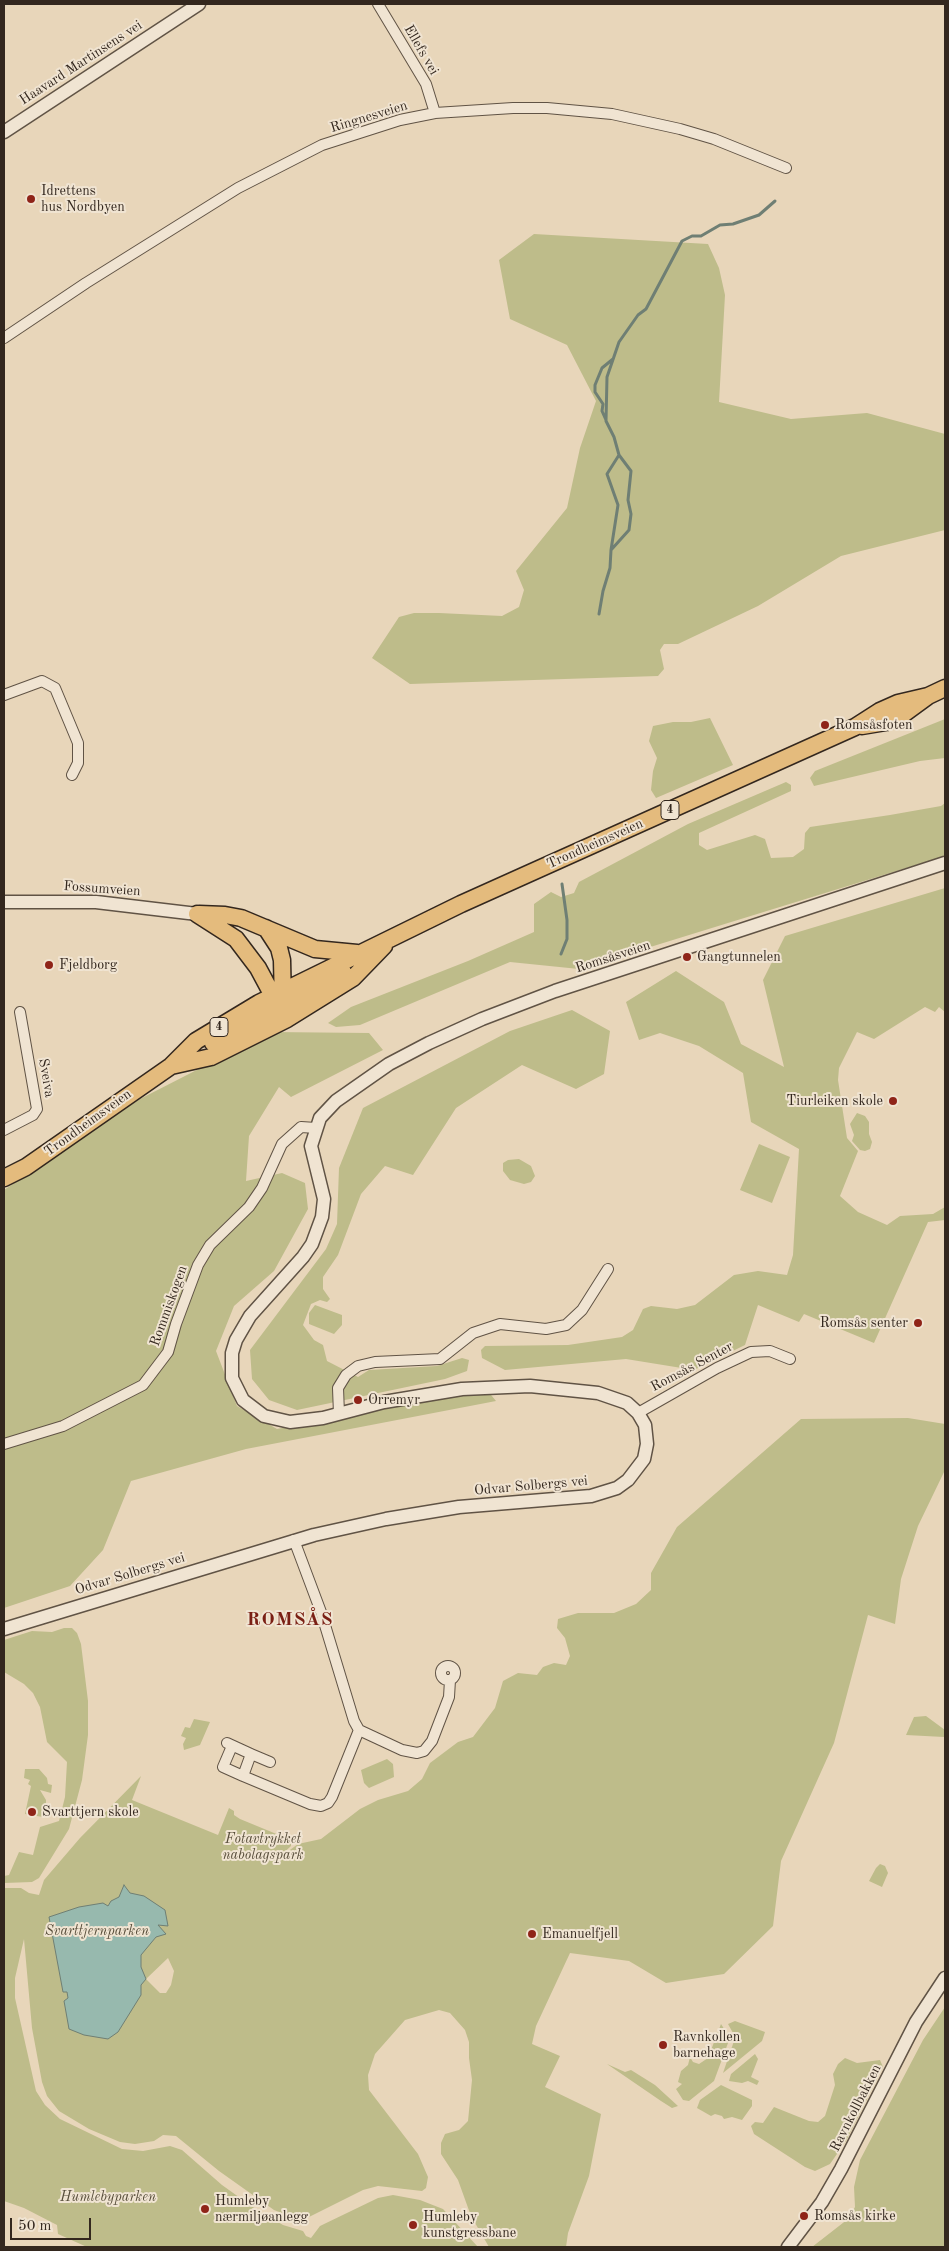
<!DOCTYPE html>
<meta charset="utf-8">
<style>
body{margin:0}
#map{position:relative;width:949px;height:2251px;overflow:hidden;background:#e8d6ba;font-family:"Old Standard TT",serif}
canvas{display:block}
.frame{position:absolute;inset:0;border:5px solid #33271e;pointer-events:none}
.scale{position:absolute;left:10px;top:2218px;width:81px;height:22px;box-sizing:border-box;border:2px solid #33271e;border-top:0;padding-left:6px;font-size:15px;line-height:18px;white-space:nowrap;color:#33271e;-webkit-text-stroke:4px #f0e4d2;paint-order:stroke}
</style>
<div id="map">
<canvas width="949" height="2251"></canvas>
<div class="frame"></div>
<div class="scale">50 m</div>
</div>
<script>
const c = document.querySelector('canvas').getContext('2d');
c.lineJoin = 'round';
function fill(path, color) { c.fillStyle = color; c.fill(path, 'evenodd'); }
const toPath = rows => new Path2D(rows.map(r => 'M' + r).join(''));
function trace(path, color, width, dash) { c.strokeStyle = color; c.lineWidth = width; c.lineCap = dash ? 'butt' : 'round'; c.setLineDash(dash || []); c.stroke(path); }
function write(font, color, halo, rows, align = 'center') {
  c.font = font + ' "Old Standard TT",serif'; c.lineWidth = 4; c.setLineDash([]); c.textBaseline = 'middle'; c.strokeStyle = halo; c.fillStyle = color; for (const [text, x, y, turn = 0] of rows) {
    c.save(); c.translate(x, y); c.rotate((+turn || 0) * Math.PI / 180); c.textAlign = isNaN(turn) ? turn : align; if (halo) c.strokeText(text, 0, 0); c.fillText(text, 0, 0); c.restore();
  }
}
fill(toPath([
 [534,234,708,244,719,268,725,295,719,402,791,419,867,413,945,434,945,530,841,556,758,606,678,644,664,644,660,650,664,669,658,676,410,684,372,658,399,617,414,613,439,613,502,616,519,607,524,590,516,571,567,508,580,448,596,401,567,345,510,319,499,260],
 [710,718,733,765,656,798,651,790,653,771,657,758,649,741,653,726,673,722,691,722],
 [945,719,945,758,920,761,814,786,810,778,815,771],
 [786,782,791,785,791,791,699,833,699,845,707,850,755,835,765,839,771,858,793,857,804,849,805,833,810,827,890,815,941,806,945,803,945,856,579,969,510,962,360,1025,336,1027,328,1023,351,1007,468,961,534,932,534,904,551,892,561,897,574,893,579,882,688,824],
 [945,888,945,1012,939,1007,935,1012,925,1007,874,1039,857,1032,839,1068,838,1080,847,1138,858,1151,840,1196,858,1212,887,1225,900,1216,933,1214,945,1207,945,1220,928,1222,874,1343,804,1314,799,1322,758,1305,745,1345,694,1370,626,1359,505,1370,482,1358,481,1350,485,1346,568,1345,622,1337,633,1330,643,1309,651,1306,677,1309,695,1305,734,1275,758,1271,787,1275,793,1255,799,1149,751,1122,743,1073,699,1046,660,1033,639,1040,626,1002,676,971,724,1002,741,1044,784,1067,763,980,785,936],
 [572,1010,610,1031,604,1074,576,1089,522,1065,456,1108,413,1175,385,1166,361,1194,338,1255,323,1277,323,1289,330,1299,327,1302,320,1300,311,1304,303,1325,314,1340,323,1345,327,1361,358,1377,369,1370,437,1366,462,1358,469,1360,467,1371,445,1379,297,1410,269,1400,252,1379,250,1350,326,1249,337,1224,339,1168,363,1108,510,1031],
 [271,1032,369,1033,383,1050,291,1097,279,1087,249,1136,246,1181,282,1173,305,1183,308,1209,274,1271,234,1306,216,1351,237,1406,277,1429,487,1390,496,1401,246,1449,131,1481,103,1550,70,1586,4,1608,4,1190,140,1099],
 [857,1113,865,1116,869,1122,869,1134,872,1142,870,1149,865,1151,860,1150,852,1141,854,1135,850,1124],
 [759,1144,790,1157,772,1203,740,1190],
 [519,1159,531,1166,535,1176,531,1182,524,1184,510,1180,503,1171,503,1163,508,1160],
 [315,1305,342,1315,342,1325,334,1334,309,1324,309,1313],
 [908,1418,945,1424,945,1470,918,1526,901,1579,895,1624,868,1615,834,1743,781,1861,773,1926,724,1974,666,1983,629,1961,570,1953,536,2026,532,2044,560,2056,545,2087,601,2114,589,2176,568,2233,566,2247,489,2247,471,2216,458,2180,441,2154,441,2143,445,2134,459,2130,468,2121,472,2080,469,2058,469,2042,465,2030,450,2013,439,2010,405,2020,375,2054,368,2075,369,2090,418,2154,428,2177,426,2188,422,2191,378,2186,363,2190,309,2217,298,2219,274,2210,219,2171,176,2136,163,2135,154,2141,135,2144,120,2142,89,2129,59,2111,47,2096,42,2082,32,2028,24,1939,15,1978,15,1998,36,2091,45,2105,60,2119,122,2149,143,2151,170,2146,182,2150,222,2185,257,2210,283,2225,303,2231,306,2236,311,2238,320,2226,378,2198,393,2195,420,2200,443,2209,478,2247,87,2247,58,2234,57,2225,24,2208,4,2201,4,1888,21,1888,29,1893,39,1895,44,1880,80,1838,141,1776,132,1800,218,1835,229,1808,234,1811,234,1815,240,1819,291,1840,291,1846,275,1861,298,1844,321,1839,360,1809,378,1800,408,1791,422,1779,430,1763,458,1742,473,1737,495,1708,503,1681,518,1673,537,1675,543,1667,554,1663,566,1665,570,1656,565,1638,557,1628,558,1619,578,1613,614,1613,636,1604,651,1590,651,1573,677,1527,801,1419],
 [168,1958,174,1971,171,1985,166,1993,160,1993,146,1979],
 [64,1628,72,1628,77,1633,81,1644,88,1701,88,1735,82,1780,69,1829,39,1878,32,1882,4,1883,4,1876,9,1875,19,1852,33,1855,40,1827,59,1821,65,1797,67,1762,47,1742,40,1707,33,1693,24,1684,4,1672,4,1640,32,1631,52,1632],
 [926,1716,945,1730,944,1737,906,1735,914,1717],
 [194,1719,210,1722,200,1745,184,1750,183,1744,186,1738,181,1736,185,1727,190,1728],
 [387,1759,393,1764,394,1777,369,1788,364,1783,361,1770],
 [25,1769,39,1769,47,1778,48,1784,52,1785,51,1793,40,1790,46,1800,46,1811,43,1817,25,1814,31,1786,28,1784,30,1780,24,1778],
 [880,1864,885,1866,888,1873,882,1887,869,1881,876,1868],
 [945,2007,945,2247,812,2247,848,2219,855,2207,854,2187,860,2160,923,2040],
 [735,2021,765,2032,762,2041,723,2073,734,2041,733,2033,728,2024],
 [721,2024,728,2035,728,2043,714,2081,689,2101,683,2100,676,2089,682,2084,678,2082,681,2071,688,2065,690,2057,693,2062,699,2064,708,2058],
 [755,2054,758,2059,751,2077,759,2081,757,2085,748,2081,742,2083,729,2081,731,2074],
 [845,2058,857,2063,880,2060,883,2067,846,2141,830,2164,815,2171,805,2167,754,2134,751,2126,755,2122,763,2123,774,2107,809,2121,818,2122,825,2116,835,2085,833,2074,838,2064],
 [607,2064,625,2072,631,2070,655,2085,678,2106,672,2108,661,2101],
 [721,2085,752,2100,752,2106,742,2120,732,2117,724,2119,722,2116,715,2114,711,2116,697,2108,700,2100]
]), '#bebc8a');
const water = toPath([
 [124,1885,130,1893,144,1896,165,1910,168,1926,158,1925,166,1934,156,1937,141,1955,141,1967,146,1979,141,1985,141,1995,118,2032,108,2039,84,2035,69,2029,64,2001,68,1998,67,1992,63,1992,49,1917,79,1907,103,1903,108,1906,111,1901,119,1897,124,1885]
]);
fill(water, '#97b9ae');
trace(water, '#6f7f74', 1);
trace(toPath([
 [606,420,602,411,603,404,595,392,595,385,602,368,613,359],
 [611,550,618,505,607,474,619,455],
 [599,614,603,591,610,568,611,550,629,530,631,514,628,500,631,471,619,455,614,437,606,421,607,377,619,342,638,315,646,309,682,241,692,236,701,236,720,225,733,224,759,215,775,201],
 [561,954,567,939,567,920,562,884]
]), '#6f7f74', 3);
const minor = toPath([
 [378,4,426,84,435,113],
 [4,338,86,283,238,188,322,145,400,120,435,113,513,108,547,108,612,114,680,129,714,139,786,168],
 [4,695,42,681,55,688,78,743,78,763,72,775],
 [4,1130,33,1115,37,1109,20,1012],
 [638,1413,717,1368,751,1352,770,1351,790,1359],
 [339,1414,338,1388,346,1375,358,1366,375,1362,440,1359,473,1333,500,1324,546,1329,566,1325,582,1310,608,1269],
 [4,1444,63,1426,143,1385,168,1352,176,1324,198,1265,210,1245,249,1207,262,1188,282,1144,301,1127,316,1128],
 [294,1540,321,1612,354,1721,359,1730,402,1750,417,1753,424,1751,432,1741,449,1697,450,1680],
 '441 1673a7 7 0 1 1 14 0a7 7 0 1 1-14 0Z',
 [227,1743,251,1754,243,1776,310,1804,321,1806,328,1803,332,1797,359,1730],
 [232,1746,223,1767,243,1776],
 [251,1754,270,1762]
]);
const tertiary = toPath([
 [4,132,199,4],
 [4,902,96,902,197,914],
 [4,1629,314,1535,386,1519,459,1507,591,1496,617,1488,628,1480,644,1459,647,1444,645,1425,638,1413,627,1403,598,1393,530,1386,462,1389,384,1402,323,1418,290,1422,264,1416,243,1400,232,1378,232,1353,236,1340,250,1316,303,1257,312,1244,322,1217,324,1199,311,1146,320,1118,336,1101,389,1064,429,1043,482,1019,555,991,945,863],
 [788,2247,822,2202,841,2169,916,2022,945,1978]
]);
const trunk = toPath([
 [862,726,886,722,902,715,928,696,945,688],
 [197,914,236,939,258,968,273,996,283,1004,343,972],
 [199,914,225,915,241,918,315,949,357,953],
 [213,1043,283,1004,282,960,279,948,266,928],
 [171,1066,211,1057,287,1019,353,978,384,946],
 [4,1178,26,1167,171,1066,196,1041,259,1003,461,904,855,727,880,711,898,703,928,696]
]);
trace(minor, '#605345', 12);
trace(tertiary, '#605345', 15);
trace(trunk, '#33271e', 19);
trace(minor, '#f0e4d2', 10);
trace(tertiary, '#f0e4d2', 12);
trace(trunk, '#e4bb7d', 16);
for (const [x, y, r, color] of [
 [31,199,5,"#8f2418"],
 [825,725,5,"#8f2418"],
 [687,957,5,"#8f2418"],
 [49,965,5,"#8f2418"],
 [893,1101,5,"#8f2418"],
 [918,1323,5,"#8f2418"],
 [358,1400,5,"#8f2418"],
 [32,1812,5,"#8f2418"],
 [532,1934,5,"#8f2418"],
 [663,2045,5,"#8f2418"],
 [205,2209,5,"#8f2418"],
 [804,2216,5,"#8f2418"],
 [413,2225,5,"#8f2418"]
]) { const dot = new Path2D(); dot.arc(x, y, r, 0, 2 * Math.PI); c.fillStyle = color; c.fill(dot); trace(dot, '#f0e4d2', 2); }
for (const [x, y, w] of [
 [670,810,18],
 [219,1027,18]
]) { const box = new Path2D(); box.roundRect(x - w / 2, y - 9.5, w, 19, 4); c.fillStyle = '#f0e4d2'; c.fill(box); trace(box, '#33271e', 1); }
write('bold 12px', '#33271e', null, [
 ["4",670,810],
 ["4",219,1027]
]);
write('14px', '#33271e', '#f0e4d2', [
 ["Ellefs vei",421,50,60],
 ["Haavard Martinsens vei",81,63,-33],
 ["Ringnesveien",369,117,-17],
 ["Trondheimsveien",595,844,-24],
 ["Fossumveien",102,889,4],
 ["Romsåsveien",613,957,-18],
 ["Sveiva",46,1078,80],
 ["Trondheimsveien",88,1123,-36],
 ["Rommiskogen",169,1306,-70],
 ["Romsås Senter",692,1367,-28],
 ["Odvar Solbergs vei",531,1486,-5],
 ["Odvar Solbergs vei",130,1574,-17],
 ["Ravnkollbakken",856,2108,-63]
]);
write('14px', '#33271e', '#f0e4d2', [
 ["Idrettens",41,191],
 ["hus Nordbyen",41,207],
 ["Romsåsfoten",835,725],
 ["Gangtunnelen",697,957],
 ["Fjeldborg",59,965],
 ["Tiurleiken skole",883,1101,"right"],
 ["Romsås senter",908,1323,"right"],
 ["Orremyr",368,1400],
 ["Svarttjern skole",42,1812],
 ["Emanuelfjell",542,1934],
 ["Ravnkollen",673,2037],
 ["barnehage",673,2053],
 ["Humleby",215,2201],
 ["nærmiljøanlegg",215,2217],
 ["Romsås kirke",814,2216],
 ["Humleby",423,2217],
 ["kunstgressbane",423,2233]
], 'left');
write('italic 14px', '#564c39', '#f0e4d2', [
 ["Fotavtrykket",263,1839],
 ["nabolagspark",263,1855],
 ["Svarttjernparken",97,1931],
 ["Humlebyparken",108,2197]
]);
c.letterSpacing = '1px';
write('bold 19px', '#7a1f14', '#f0e4d2', [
 ["ROMSÅS",290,1620]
]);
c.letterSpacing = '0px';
</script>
